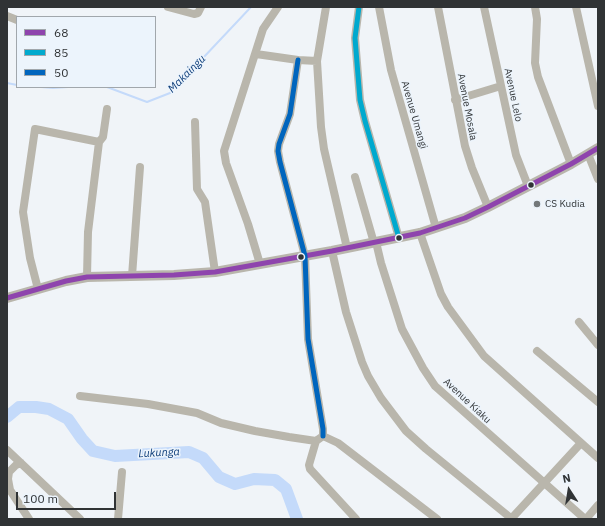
<!DOCTYPE html>
<style>
body{margin:0}
#map{position:relative;width:605px;height:526px;overflow:hidden;background:#f0f4f8;font-family:"IBM Plex Sans",sans-serif}
canvas{display:block}
.frame{position:absolute;inset:0;border:8px solid #303335;pointer-events:none}
.legend{position:absolute;left:16px;top:16px;width:140px;height:72px;box-sizing:border-box;background:#ecf4fc;border:1px solid #a1a7ac;margin:0;padding:5px 7px;list-style:none;font-size:12px;color:#303335}
.legend li{display:flex;align-items:center;gap:8px;height:20px}
.legend b{width:20px;border:1px solid #a1a7ac}
.north{position:absolute;left:549px;top:470px;width:40px;height:40px;-webkit-text-stroke:3px #ecf4fc;paint-order:stroke;rotate:348deg;font-size:11px;font-weight:700;line-height:16px;text-align:center;color:#303335}
.north::after{content:'';display:block;margin:auto;width:14px;height:18px;background:#303335;clip-path:polygon(50% 0,100% 100%,50% 72%,0 100%)}
.scale{position:absolute;left:16px;top:492px;width:100px;height:18px;box-sizing:border-box;border:2px solid #303335;border-top:0;padding-left:5px;font-size:12px;line-height:14px;white-space:nowrap;color:#303335;-webkit-text-stroke:3px #ecf4fc;paint-order:stroke}
</style>
<div id="map">
<canvas width="605" height="526"></canvas>
<div class="frame"></div>
<ul class="legend">
<li><b style="height:5px;background:#8e44ad"></b>68</li>
<li><b style="height:5px;background:#00a9ce"></b>85</li>
<li><b style="height:5px;background:#0065bd"></b>50</li>
</ul>
<div class="north">N</div>
<div class="scale">100 m</div>
</div>
<script>
const c = document.querySelector('canvas').getContext('2d');
c.lineJoin = 'round';
const toPath = rows => new Path2D(rows.map(r => 'M' + r).join(''));
function trace(path, color, width, dash) { c.strokeStyle = color; c.lineWidth = width; c.lineCap = dash ? 'butt' : 'round'; c.setLineDash(dash || []); c.stroke(path); }
function write(font, color, halo, rows, align = 'center') {
  c.font = font + ' "IBM Plex Sans",sans-serif'; c.lineWidth = 3; c.setLineDash([]); c.textBaseline = 'middle'; c.strokeStyle = halo; c.fillStyle = color; for (const [text, x, y, turn = 0] of rows) {
    c.save(); c.translate(x, y); c.rotate((+turn || 0) * Math.PI / 180); c.textAlign = isNaN(turn) ? turn : align; if (halo) c.strokeText(text, 0, 0); c.fillText(text, 0, 0); c.restore();
  }
}
trace(toPath([
 [7,83,17,85],
 [41,87,53,88,68,87],
 [107,87,147,102,170,93,251,7]
]), '#c4dafa', 2);
trace(toPath([
 [7,417,19,407,36,407,49,409,68,419,82,439,93,451,115,456,189,452,203,458,219,477,235,484,254,479,275,480,286,489,297,519]
]), '#c4dafa', 12);
trace(toPath([
 [168,7,194,14,198,13,201,7],
 [326,7,317,61,321,127,324,149,347,248],
 [359,7,355,38,360,100,365,121,399,238],
 [379,7,391,70,436,228],
 [438,7,465,146,472,168,488,207],
 [484,7,516,155,528,186],
 [535,7,537,19,535,63,538,77,571,164],
 [576,7,598,106],
 [7,16,17,20],
 [256,54,298,60,317,61],
 [298,60,290,114,279,144,278,151,280,162,305,256,308,339,323,429,323,436],
 [455,100,501,86],
 [195,122,197,189,205,202,215,272],
 [588,154,598,179],
 [355,177,374,243],
 [420,233,441,294,448,307,484,356,598,458],
 [376,242,381,263,402,329,423,368,435,386,585,519],
 [332,251,346,312,362,362,368,376,381,398,406,431,426,449,512,519],
 [260,264,248,224,226,163,224,151,263,29,278,7],
 [132,276,140,167],
 [87,277,88,232,99,142],
 [38,289,30,258,23,212,35,129,99,142,103,137,107,109],
 [579,322,598,345],
 [537,351,598,402],
 [80,396,148,404,197,413,221,423,255,431,289,437,316,441,323,436],
 [323,436,338,443,437,519],
 [316,441,309,465,310,469,356,519],
 [7,450,80,519],
 [21,463,16,465,9,472,8,479,10,490,29,519],
 [118,519,122,472],
 [511,519,581,443],
 [586,519,598,505]
]), '#b9b6ac', 8);
trace(toPath([
 [7,298,66,281,87,277,174,275,215,272,332,251,420,233,465,218,488,207,571,164,598,148]
]), '#b9b6ac', 10);
trace(toPath([
 [7,298,66,281,87,277,174,275,215,272,332,251,420,233,465,218,488,207,571,164,598,148]
]), '#8e44ad', 5);
trace(toPath([
 [359,7,355,38,360,100,365,121,399,238]
]), '#00a9ce', 5);
trace(toPath([
 [298,60,290,114,279,144,278,151,280,162,305,256,308,339,323,429,323,436]
]), '#0065bd', 5);
for (const [x, y, r, color] of [
 [531,185,3.5,"#303335"],
 [537,204,4,"#737779"],
 [399,238,3.5,"#303335"],
 [301,257,3.5,"#303335"]
]) { const dot = new Path2D(); dot.arc(x, y, r, 0, 2 * Math.PI); c.fillStyle = color; c.fill(dot); trace(dot, '#ecf4fc', 1.5); }
write('10px', '#303335', '#ecf4fc', [
 ["Avenue Lelo",513,95,78],
 ["Avenue Mosala",467,107,79],
 ["Avenue Umangi",414,115,74],
 ["Avenue Kiaku",467,401,43]
]);
write('10px', '#303335', '#ecf4fc', [
 ["CS Kudia",545,204]
], 'left');
write('italic 11px', '#0c3c79', '#ecf4fc', [
 ["Makaingu",187,74,-45],
 ["Lukunga",159,453,-3]
]);
</script>
